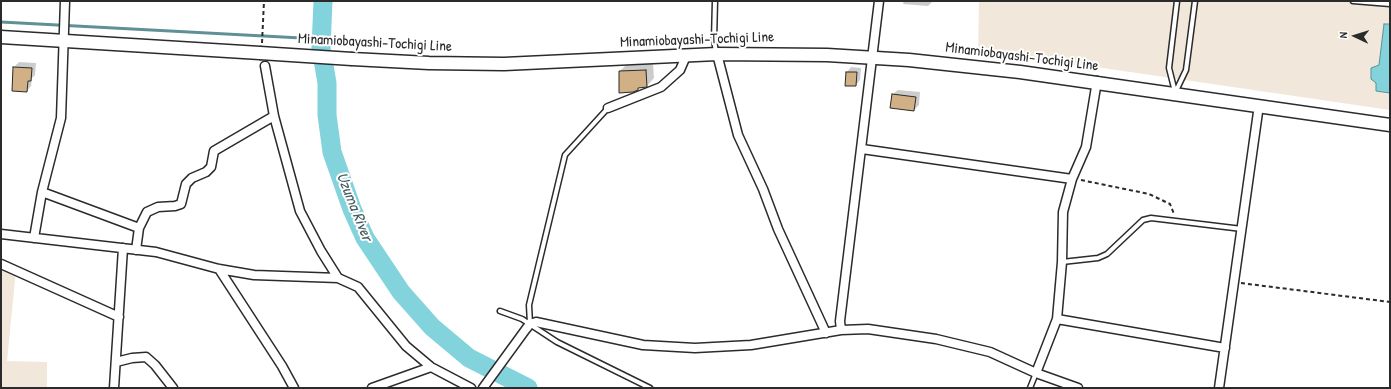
<!DOCTYPE html>
<style>
body{margin:0}
#map{position:relative;width:1391px;height:389px;overflow:hidden;background:#fff;font-family:"Patrick Hand",sans-serif}
canvas{display:block}
.frame{position:absolute;inset:0;border:2px solid #2b2b2b;pointer-events:none}
.north{position:absolute;left:1335px;top:16px;width:40px;height:40px;-webkit-text-stroke:3px #fff;paint-order:stroke;rotate:274deg;font-size:11px;font-weight:700;line-height:16px;text-align:center;color:#2b2b2b}
.north::after{content:'';display:block;margin:auto;width:14px;height:18px;background:#2b2b2b;clip-path:polygon(50% 0,100% 100%,50% 72%,0 100%)}
</style>
<div id="map">
<canvas width="1391" height="389"></canvas>
<div class="frame"></div>
<div class="north">N</div>
</div>
<script>
const c = document.querySelector('canvas').getContext('2d');
c.lineJoin = 'round';
function fill(path, color) { c.fillStyle = color; c.fill(path, 'evenodd'); }
const toPath = rows => new Path2D(rows.map(r => 'M' + r).join(''));
function trace(path, color, width, dash) { c.strokeStyle = color; c.lineWidth = width; c.lineCap = dash ? 'butt' : 'round'; c.setLineDash(dash || []); c.stroke(path); }
function write(font, color, halo, rows, align = 'center') {
  c.font = font + ' "Patrick Hand",sans-serif'; c.lineWidth = 4; c.setLineDash([]); c.textBaseline = 'middle'; c.strokeStyle = halo; c.fillStyle = color; for (const [text, x, y, turn = 0] of rows) {
    c.save(); c.translate(x, y); c.rotate((+turn || 0) * Math.PI / 180); c.textAlign = isNaN(turn) ? turn : align; if (halo) c.strokeText(text, 0, 0); c.fillText(text, 0, 0); c.restore();
  }
}
fill(toPath([
 [979,1,1390,1,1390,110,1096,67,978,56],
 [1,262,16,270,7,361,47,362,47,388,1,388]
]), '#f1e7da');
const water = toPath([
 [1384,24,1390,24,1390,93,1376,91,1376,83,1371,79,1371,68,1379,65,1384,24]
]);
fill(water, '#82d3dc');
trace(water, '#5f9095', 1);
fill(toPath([
 [904,1,933,1,928,6,903,4],
 [19,62,36,63,35,75,32,78,31,86,27,91,14,67],
 [653,63,654,78,647,86,640,87,637,89,620,71,627,64],
 [851,67,861,68,860,80,856,85,847,72],
 [898,90,920,92,919,105,914,110,893,94]
]), '#0003');
trace(toPath([
 [1,22,320,39]
]), '#5f9095', 3);
trace(toPath([
 [323,1,321,48,327,83,327,115,332,152,352,209,365,238,401,292,432,327,469,358,528,388]
]), '#82d3dc', 19);
const building = toPath([
 [13,67,32,68,31,81,28,81,27,92,12,91,13,67],
 [646,70,647,87,638,88,638,90,633,92,619,93,619,71,646,70],
 [846,72,857,72,856,86,845,86,846,72],
 [892,94,916,97,914,111,890,108,892,94]
]);
fill(building, '#d0b084');
trace(building, '#2b2b2b', 1);
const lane = toPath([
 [715,1,714,40,716,52],
 [1353,1,1390,4],
 [1175,92,1169,68,1177,1],
 [1175,93,1186,70,1195,1],
 [1062,262,1098,258,1107,254,1143,220,1151,218,1242,229],
 [500,311,522,319,557,342,650,388],
 [530,324,529,305,565,155,608,108],
 [1030,388,1036,373]
]);
const street = toPath([
 [717,54,738,135,763,189,778,229,826,333],
 [265,66,274,116,300,211,321,251,338,278],
 [608,108,661,87,680,70,686,56],
 [862,149,1072,179],
 [42,192,139,228],
 [1,234,156,252,219,269,254,275,338,278,358,287,406,346,431,367,471,388],
 [34,238,42,192,61,118,65,1],
 [136,250,139,228,147,212,158,207,175,206,181,204,186,184,192,178,206,172,211,167,214,151,274,116],
 [1,264,119,317],
 [219,269,282,366,294,388],
 [1057,319,1225,348],
 [841,330,840,321,879,1],
 [116,362,132,358,146,357,155,365,173,388],
 [1036,373,1057,319,1062,262,1063,212,1072,179,1086,147,1097,81],
 [114,388,123,248],
 [372,388,431,367],
 [483,388,526,329,530,324,536,322,643,345,695,348,751,345,841,330,868,329,936,339,990,352,1036,373,1078,388],
 [1219,388,1259,105]
]);
const secondary = toPath([
 [1,37,260,53],
 [352,59,429,63,504,64,717,54,827,55,909,60,1020,72,1390,125]
]);
trace(lane, '#2b2b2b', 7);
trace(street, '#2b2b2b', 11);
trace(secondary, '#2b2b2b', 15);
trace(toPath([
 [262,43,264,1],
 [1081,180,1149,194,1170,204,1174,214],
 [1241,283,1390,302]
]), '#2b2b2b', 2, [4, 3]);
trace(lane, '#fff', 4);
trace(street, '#fff', 8);
trace(secondary, '#fff', 12);
const secondaryBridge = toPath([
 [260,53,352,59]
]);
trace(secondaryBridge, '#2b2b2b', 15, []);
trace(secondaryBridge, '#fff', 12);
write('15px', '#2b2b2b', '#fff', [
 ["Minamiobayashi-Tochigi Line",697,40,-2],
 ["Minamiobayashi-Tochigi Line",375,43,3],
 ["Minamiobayashi-Tochigi Line",1022,57,7]
]);
write('italic 16px', '#455d60', '#fff', [
 ["Uzuma River",354,207,68]
]);
</script>
